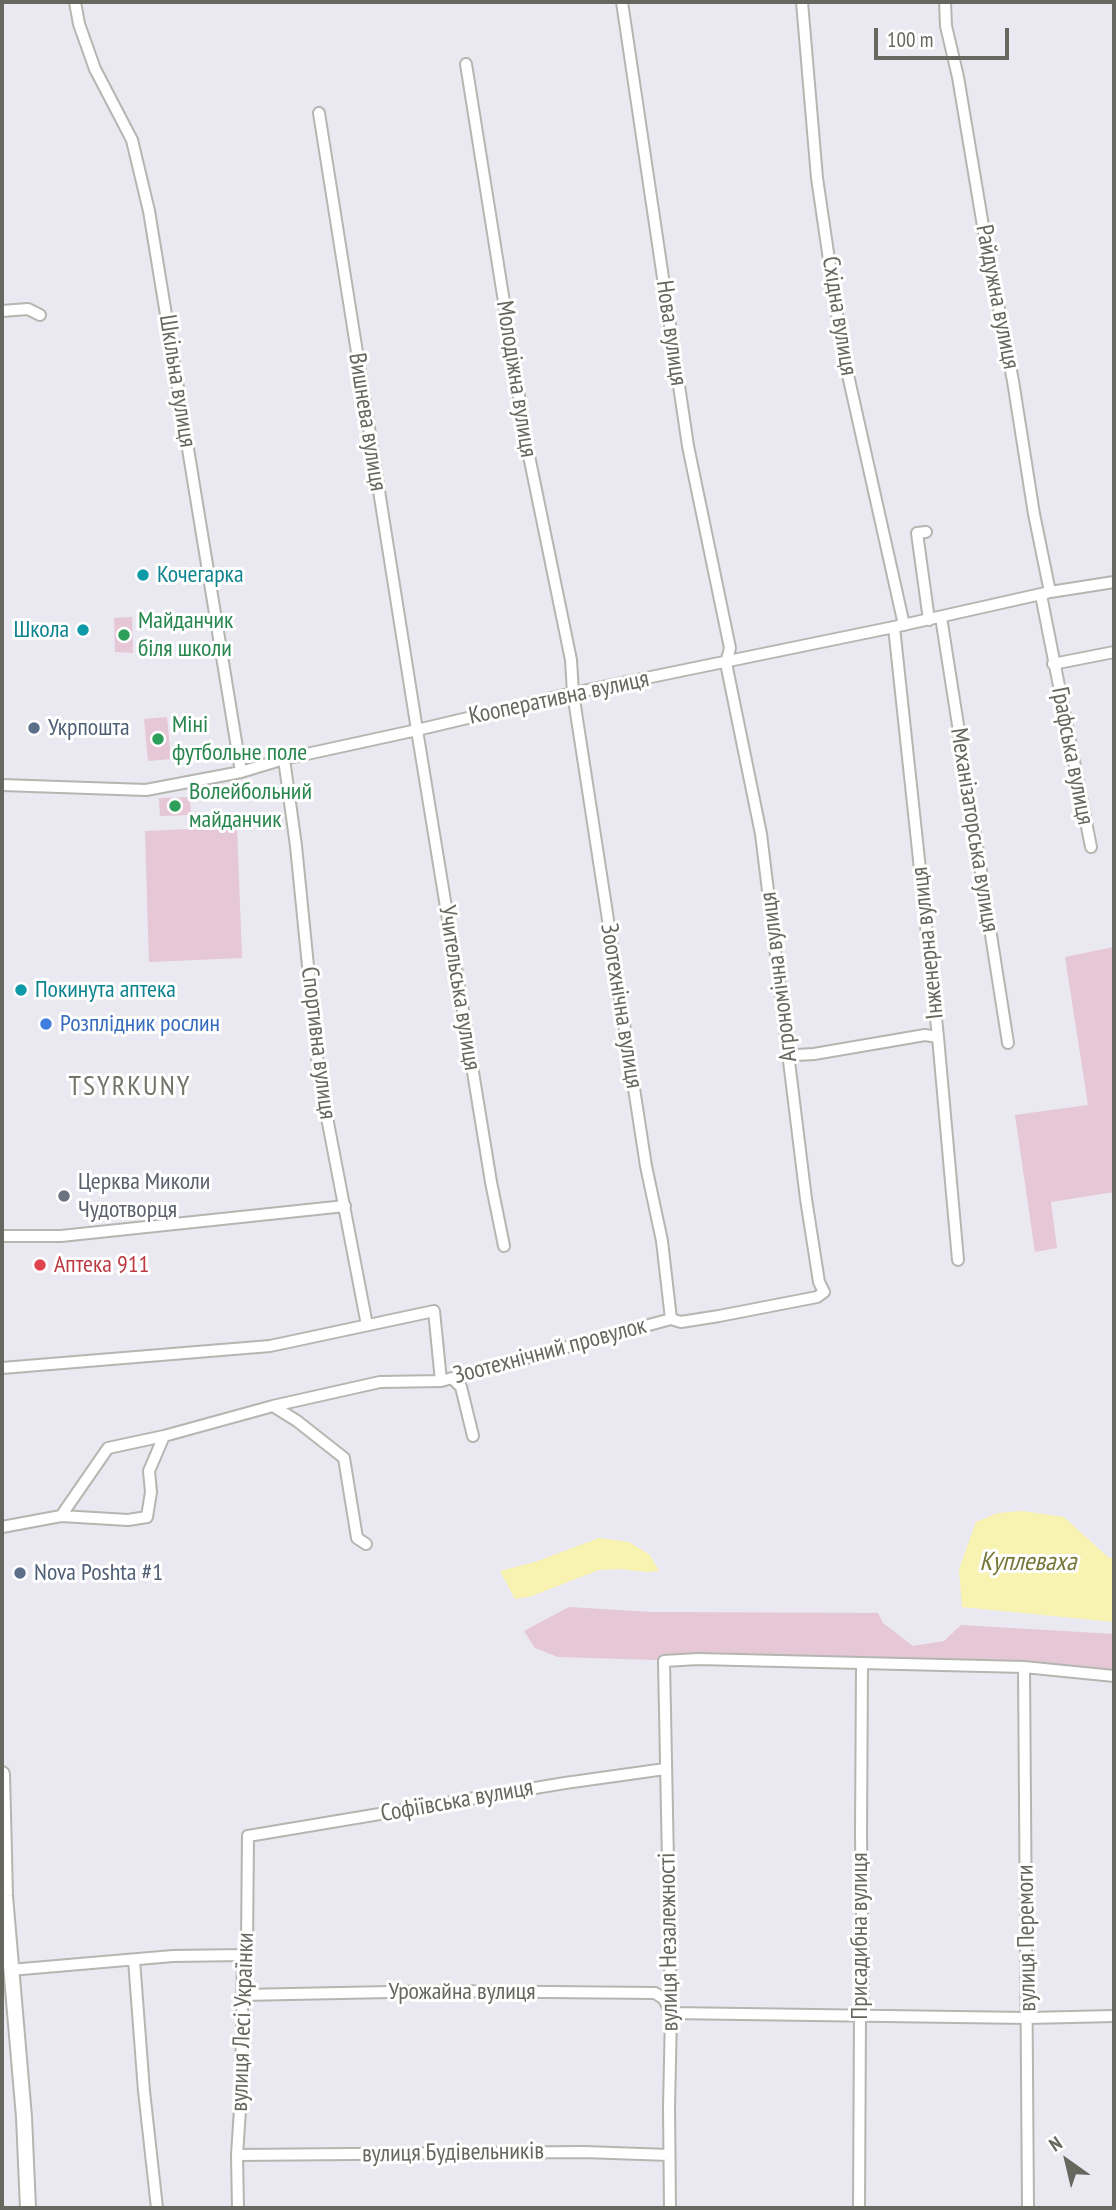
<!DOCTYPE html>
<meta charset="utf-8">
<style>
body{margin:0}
#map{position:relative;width:1116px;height:2210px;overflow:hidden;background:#eae8f0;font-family:"PT Sans Narrow",sans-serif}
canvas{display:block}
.frame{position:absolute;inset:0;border:4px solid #66675f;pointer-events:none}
.north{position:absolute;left:1032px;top:2126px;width:70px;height:70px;-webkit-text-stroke:5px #fff;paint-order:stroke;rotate:326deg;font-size:19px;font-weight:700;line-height:28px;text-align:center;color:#66675f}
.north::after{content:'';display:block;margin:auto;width:24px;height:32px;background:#66675f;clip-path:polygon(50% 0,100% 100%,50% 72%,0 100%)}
.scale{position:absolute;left:874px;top:28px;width:135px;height:32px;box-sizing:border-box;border:4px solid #66675f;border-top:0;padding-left:9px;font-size:21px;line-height:24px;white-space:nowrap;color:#66675f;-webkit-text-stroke:5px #fff;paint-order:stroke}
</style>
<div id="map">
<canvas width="1116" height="2210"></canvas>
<div class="frame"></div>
<div class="north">N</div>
<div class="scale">100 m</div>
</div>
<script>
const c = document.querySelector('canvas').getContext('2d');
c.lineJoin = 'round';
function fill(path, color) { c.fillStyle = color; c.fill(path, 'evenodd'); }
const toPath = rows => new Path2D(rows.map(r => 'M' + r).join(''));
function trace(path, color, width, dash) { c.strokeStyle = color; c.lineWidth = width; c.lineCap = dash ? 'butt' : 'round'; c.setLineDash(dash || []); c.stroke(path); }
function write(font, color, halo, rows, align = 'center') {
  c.font = font + ' "PT Sans Narrow",sans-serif'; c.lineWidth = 6; c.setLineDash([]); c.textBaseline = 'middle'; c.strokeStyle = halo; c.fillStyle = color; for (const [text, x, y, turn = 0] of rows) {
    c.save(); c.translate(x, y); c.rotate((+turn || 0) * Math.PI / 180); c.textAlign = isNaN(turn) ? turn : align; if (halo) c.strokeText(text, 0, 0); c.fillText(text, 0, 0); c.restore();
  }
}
fill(toPath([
 [132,617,133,653,115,652,114,618],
 [167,717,171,759,148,761,144,719],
 [190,797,191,815,160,816,159,798],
 [237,827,242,958,149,962,145,831],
 [1114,947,1114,1192,1051,1202,1057,1248,1035,1252,1015,1115,1088,1105,1065,957],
 [569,1607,651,1612,878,1613,883,1623,913,1646,944,1641,961,1625,1114,1634,1114,1676,1090,1673,558,1657,535,1648,524,1631]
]), '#e5c7d6');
fill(toPath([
 [1022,1511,1064,1517,1109,1558,1114,1558,1114,1622,962,1607,959,1569,976,1522,998,1513],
 [599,1538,629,1542,650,1555,659,1571,647,1572,619,1569,599,1570,529,1597,515,1599,500,1571,535,1562]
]), '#f8f3b0');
const minor = toPath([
 [75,2,79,24,95,69,132,140,149,211,241,772],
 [802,2,817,178,842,348,904,625],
 [945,2,946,26,958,77,983,226,1013,381,1034,514,1050,592],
 [466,64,527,446,571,660,573,693,646,1166,662,1241,671,1319],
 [319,113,417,730,491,1182,504,1246],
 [2,311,28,309,40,315],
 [926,532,917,533,929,620],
 [1041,595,1091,847],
 [941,617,1008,1043],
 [894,627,938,1037,958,1260],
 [1053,664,1114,652],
 [284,759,296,846,319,1076,367,1325],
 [2,785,146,790,241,772,284,759,417,730,573,693,894,627,1050,592,1114,582],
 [788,1051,796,1055,814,1054,925,1035,938,1037],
 [2,1236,61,1236,345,1206],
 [2,1368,270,1346,434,1311,441,1381,671,1319,681,1322,719,1316,817,1297,824,1292,819,1282,806,1199,761,834,726,663,730,648,688,446,622,2],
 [452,1378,461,1387,473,1436],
 [273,1406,297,1421,344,1458,357,1538,366,1544],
 [61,1516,128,1520,147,1517,151,1492,149,1471,164,1436],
 [2,1527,61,1516,108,1448,164,1436,273,1406,380,1382,441,1381],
 [1024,1667,1028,2208],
 [134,1960,144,2091,157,2208],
 [10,1970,173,1956,243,1955],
 [242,1995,439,1991,655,1993,664,1999,670,2011],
 [671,2013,1028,2018,1114,2016],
 [237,2155,584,2152,669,2155],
 [238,2208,237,2155,241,2094,243,1955,247,1944,248,1836,565,1783,665,1769],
 [670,2208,669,2108,671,2013,664,1661,698,1659,1024,1667,1114,1676],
 [859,2208,860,2015,863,1996,861,1833,862,1664]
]);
const tertiary = toPath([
 [2,1774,5,1896,24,2117,28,2208]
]);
trace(minor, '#b5b6b0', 14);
trace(tertiary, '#b5b6b0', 18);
trace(minor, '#fff', 10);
trace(tertiary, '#fff', 14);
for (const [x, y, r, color] of [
 [143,575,7,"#0f9aa8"],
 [83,630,7,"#0f9aa8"],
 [124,635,7,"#2e9e5b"],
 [34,728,7,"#5c6f8a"],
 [158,739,7,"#2e9e5b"],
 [175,806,7,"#2e9e5b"],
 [21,990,7,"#0f9aa8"],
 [46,1024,7,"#3f7fe0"],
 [64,1196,7,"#6b7280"],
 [40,1265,7,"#e0444e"],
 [20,1573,7,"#5c6f8a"]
]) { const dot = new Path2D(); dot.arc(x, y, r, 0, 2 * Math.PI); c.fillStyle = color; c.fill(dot); trace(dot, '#fff', 2.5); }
write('24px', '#66675f', '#fff', [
 ["Райдужна вулиця",997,297,79],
 ["Східна вулиця",839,316,81],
 ["Нова вулиця",671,333,82],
 ["Молодіжна вулиця",516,379,81],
 ["Шкільна вулиця",177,381,81],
 ["Вишнева вулиця",367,422,81],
 ["Кооперативна вулиця",559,698,-12],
 ["Графська вулиця",1072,756,79],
 ["Механізаторська вулиця",974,830,81],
 ["Інженерна вулиця",928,943,-96],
 ["Агрономічна вулиця",779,977,-97],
 ["Учительська вулиця",459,988,81],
 ["Зоотехнічна вулиця",621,1006,81],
 ["Спортивна вулиця",318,1043,83],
 ["Зоотехнічний провулок",550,1351,-15],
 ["Софіївська вулиця",457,1801,-10],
 ["Присадибна вулиця",860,1936,-90],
 ["вулиця Перемоги",1027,1938,-91],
 ["вулиця Незалежності",669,1942,-91],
 ["Урожайна вулиця",462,1992],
 ["вулиця Лесі Українки",243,2022,-88],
 ["вулиця Будівельників",453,2153,-1]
]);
write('24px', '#0d838f', '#fff', [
 ["Кочегарка",157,575],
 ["Школа",69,630,"right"],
 ["Покинута аптека",35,990]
], 'left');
write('24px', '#27864d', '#fff', [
 ["Майданчик",138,621],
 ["біля школи",138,649],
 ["Міні",172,725],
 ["футбольне поле",172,753],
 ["Волейбольний",189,792],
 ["майданчик",189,820]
], 'left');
write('24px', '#4e5e75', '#fff', [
 ["Укрпошта",48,728],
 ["Nova Poshta #1",34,1573]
], 'left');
write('24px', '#366cbe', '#fff', [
 ["Розплідник рослин",60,1024]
], 'left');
write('24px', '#5b616d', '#fff', [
 ["Церква Миколи",78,1182],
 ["Чудотворця",78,1210]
], 'left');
write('24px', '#be3a42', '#fff', [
 ["Аптека 911",54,1265]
], 'left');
write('italic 26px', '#767739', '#fff', [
 ["Куплеваха",1028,1563]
]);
c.letterSpacing = '2px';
write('28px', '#74746b', '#fff', [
 ["TSYRKUNY",130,1087]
]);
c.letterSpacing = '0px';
</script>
